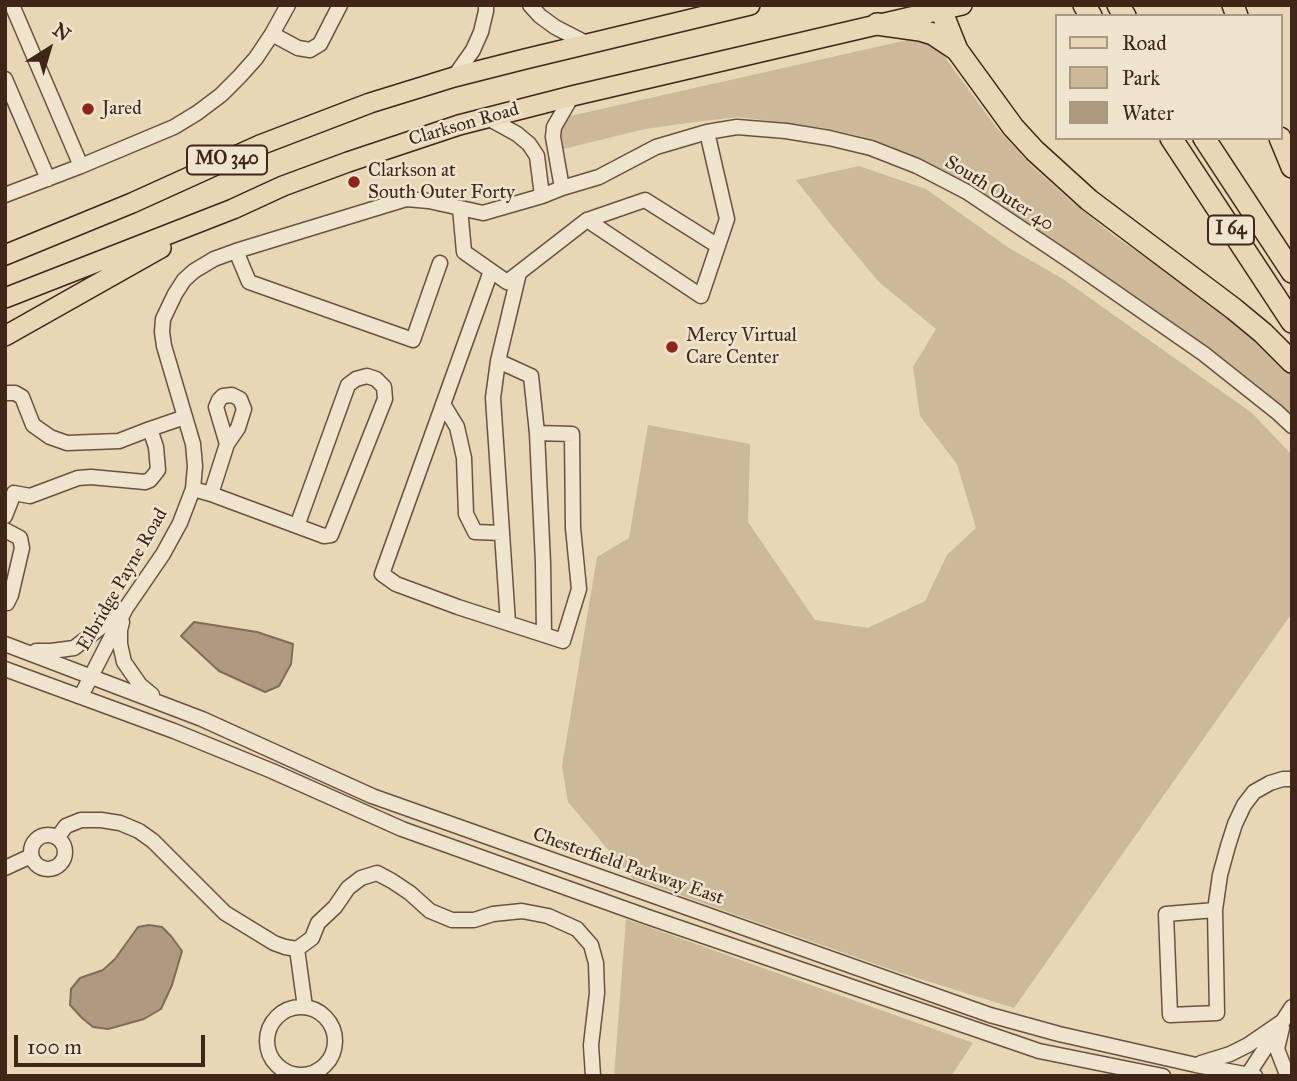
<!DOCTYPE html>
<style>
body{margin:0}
#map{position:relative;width:1297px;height:1081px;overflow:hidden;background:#e7d7b5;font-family:"IM FELL Great Primer",serif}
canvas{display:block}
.frame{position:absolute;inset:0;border:7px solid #402519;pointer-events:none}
.legend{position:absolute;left:1055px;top:14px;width:228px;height:126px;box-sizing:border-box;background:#efe5cf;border:2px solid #a99886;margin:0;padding:9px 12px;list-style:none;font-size:21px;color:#402519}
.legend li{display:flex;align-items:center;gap:14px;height:35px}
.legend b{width:35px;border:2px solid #a99886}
.north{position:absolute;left:14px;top:14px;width:70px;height:70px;-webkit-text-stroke:5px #efe5cf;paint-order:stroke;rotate:37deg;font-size:19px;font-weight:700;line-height:28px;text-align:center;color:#402519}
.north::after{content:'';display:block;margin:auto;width:24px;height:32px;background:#402519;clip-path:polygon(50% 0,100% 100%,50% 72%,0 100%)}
.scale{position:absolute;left:14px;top:1035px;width:191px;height:32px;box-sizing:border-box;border:4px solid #402519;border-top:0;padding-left:9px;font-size:21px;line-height:24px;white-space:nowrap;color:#402519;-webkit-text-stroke:5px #efe5cf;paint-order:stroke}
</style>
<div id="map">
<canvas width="1297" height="1081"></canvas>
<div class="frame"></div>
<ul class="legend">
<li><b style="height:9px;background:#e7d7b5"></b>Road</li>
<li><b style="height:19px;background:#cbb99a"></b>Park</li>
<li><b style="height:19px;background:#ae9a80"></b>Water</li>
</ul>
<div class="north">N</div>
<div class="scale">100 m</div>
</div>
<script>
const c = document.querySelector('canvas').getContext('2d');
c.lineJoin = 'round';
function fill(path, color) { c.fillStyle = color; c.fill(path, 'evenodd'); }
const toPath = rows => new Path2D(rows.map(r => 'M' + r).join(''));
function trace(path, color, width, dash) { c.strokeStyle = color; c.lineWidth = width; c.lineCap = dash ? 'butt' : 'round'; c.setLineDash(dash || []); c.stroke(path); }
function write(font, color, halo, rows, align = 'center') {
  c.font = font + ' "IM FELL Great Primer",serif'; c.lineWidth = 5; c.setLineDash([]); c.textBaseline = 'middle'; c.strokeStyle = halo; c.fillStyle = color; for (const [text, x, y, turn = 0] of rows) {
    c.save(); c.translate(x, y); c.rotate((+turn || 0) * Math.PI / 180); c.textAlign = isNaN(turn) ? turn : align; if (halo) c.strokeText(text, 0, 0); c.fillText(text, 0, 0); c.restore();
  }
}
fill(toPath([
 [912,39,928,42,942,53,996,127,1031,165,1071,201,1113,235,1214,304,1254,337,1292,376,1292,416,1262,389,1218,354,1126,290,977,190,920,160,864,137,824,128,739,117,695,122,645,129,563,149,556,143,557,119],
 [859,166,926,189,1009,248,1063,279,1252,413,1292,455,1292,613,1014,1008,898,972,632,878,568,802,562,766,597,557,629,538,648,425,750,444,748,522,815,620,868,628,925,601,947,555,976,528,957,464,920,416,913,367,936,329,879,282,832,226,796,180],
 [626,919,973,1043,951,1076,614,1076]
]), '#cbb99a');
const water = toPath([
 [194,622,257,632,293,644,291,664,279,686,265,692,219,671,181,636,194,622],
 [149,925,162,927,171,936,182,951,172,985,161,1009,144,1019,108,1029,93,1027,82,1018,70,1005,71,989,80,978,103,970,115,959,138,927,149,925]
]);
fill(water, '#ae9a80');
trace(water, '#826b57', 2);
const minor = toPath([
 [12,5,81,166],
 [530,5,540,16,555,27,588,44],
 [272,34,298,48,310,50,320,44,340,5],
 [454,77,473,50,481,32,486,11,486,5],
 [5,79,48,179],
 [486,117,517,134,529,144,537,156,542,196],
 [562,188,553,137,554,127,572,96],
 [5,195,81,166,174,127,197,113,221,95,240,76,256,58,272,34,288,5],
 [460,208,464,252,507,282,587,220,701,296,727,219,707,132],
 [587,220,645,200,718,246],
 [236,251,249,282,413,340,440,263],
 [491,271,382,574,396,584,458,607,563,641,579,589,573,528,572,434,537,433,531,376,498,361,519,273],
 [498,361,493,398,508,623],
 [5,393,15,393,22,397,33,425,50,437,67,443,119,441,150,429],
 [443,404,457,427,464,458,466,514,475,532,502,533],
 [537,433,543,563,544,634],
 [193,489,211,494,297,526,324,536,331,535,385,399,384,387,376,379,367,376,356,379,348,385,297,526],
 [211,494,227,444,238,428,244,409,240,399,232,395,223,396,219,400,216,407,227,444],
 [5,516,14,493,30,496,78,478,91,477,145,482,150,480,158,470,156,447,150,429,185,417],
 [5,530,20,538,22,548,11,595,7,603,5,603],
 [122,622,120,630,120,644,124,662,140,685,152,695],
 [5,644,202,719,372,796,990,1015,1059,1034,1196,1065,1255,1076],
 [36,651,51,651,74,648,122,611],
 [5,669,174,731,272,771,402,829,648,917,1039,1051,1163,1076],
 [81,696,126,608,163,554,180,523,193,489,195,466,193,444,164,346,162,332,163,319,175,294,184,280,194,271,214,259,236,251,406,199,429,201,483,213,542,196,562,188,599,177,656,147,707,132,737,127,786,131,829,138,871,148,917,166,967,192,1070,261,1204,354,1277,412,1292,426],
 '31 852a17 17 0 1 1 34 0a17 17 0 1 1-34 0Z',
 [57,838,66,826,81,820,101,820,120,823,139,831,153,841,225,913,274,943,285,947,297,949],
 [5,868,31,856],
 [1215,910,1166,914,1170,1015,1217,1013,1215,910,1220,875,1228,846,1235,824,1244,805,1254,792,1270,783,1283,779,1292,779],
 [297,949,312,938,318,923,335,907,348,888,361,878,377,873,392,881,410,893,430,911,452,920,474,920,493,914,522,911,548,916,577,929,591,945,596,963,597,993,591,1045,593,1076],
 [297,949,305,1007],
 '267 1041a34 34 0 1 1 68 0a34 34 0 1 1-68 0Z',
 [1282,1028,1277,1049,1286,1072,1290,1076],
 [1201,1063,1230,1054,1248,1045,1283,1021],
 [1247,1076,1292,1007]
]);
const major = toPath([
 [5,255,132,203,260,145,370,103,454,77,525,59,750,5],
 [5,298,233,209,283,186,348,162,459,125,572,96,962,5],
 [5,336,161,248]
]);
const highway = toPath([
 [1084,5,1091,16],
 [1118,5,1125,16],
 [1233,5,1237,16],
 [941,10,957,50,1013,127,1035,151,1089,200,1234,309,1263,333,1292,362],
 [877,24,920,30,933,34,957,50],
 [1171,138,1292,322],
 [1204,138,1292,272],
 [1280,138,1292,167]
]);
trace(minor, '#6a5240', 17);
trace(major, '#402519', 22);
trace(highway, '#402519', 24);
trace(minor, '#efe5cf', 14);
trace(major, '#e7d7b5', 19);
trace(highway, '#e7d7b5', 21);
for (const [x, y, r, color] of [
 [88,109,7,"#8f2418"],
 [354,182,7,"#8f2418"],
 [672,347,7,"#8f2418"]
]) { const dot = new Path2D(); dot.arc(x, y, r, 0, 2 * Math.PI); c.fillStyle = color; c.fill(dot); trace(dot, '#efe5cf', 2.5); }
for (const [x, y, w] of [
 [227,160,80],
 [1231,230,46]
]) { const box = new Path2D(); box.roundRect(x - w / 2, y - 14.5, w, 29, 5); c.fillStyle = '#efe5cf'; c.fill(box); trace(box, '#402519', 2); }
write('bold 18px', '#402519', null, [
 ["MO 340",227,160],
 ["I 64",1231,230]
]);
write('19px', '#402519', '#efe5cf', [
 ["Jared",102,109],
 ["Clarkson at",368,171],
 ["South Outer Forty",368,193],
 ["Mercy Virtual",686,336],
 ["Care Center",686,358]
], 'left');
write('19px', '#402519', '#efe5cf', [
 ["Clarkson Road",464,125,-16],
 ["South Outer 40",999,194,32],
 ["Elbridge Payne Road",123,580,-60],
 ["Chesterfield Parkway East",628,867,19]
]);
</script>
